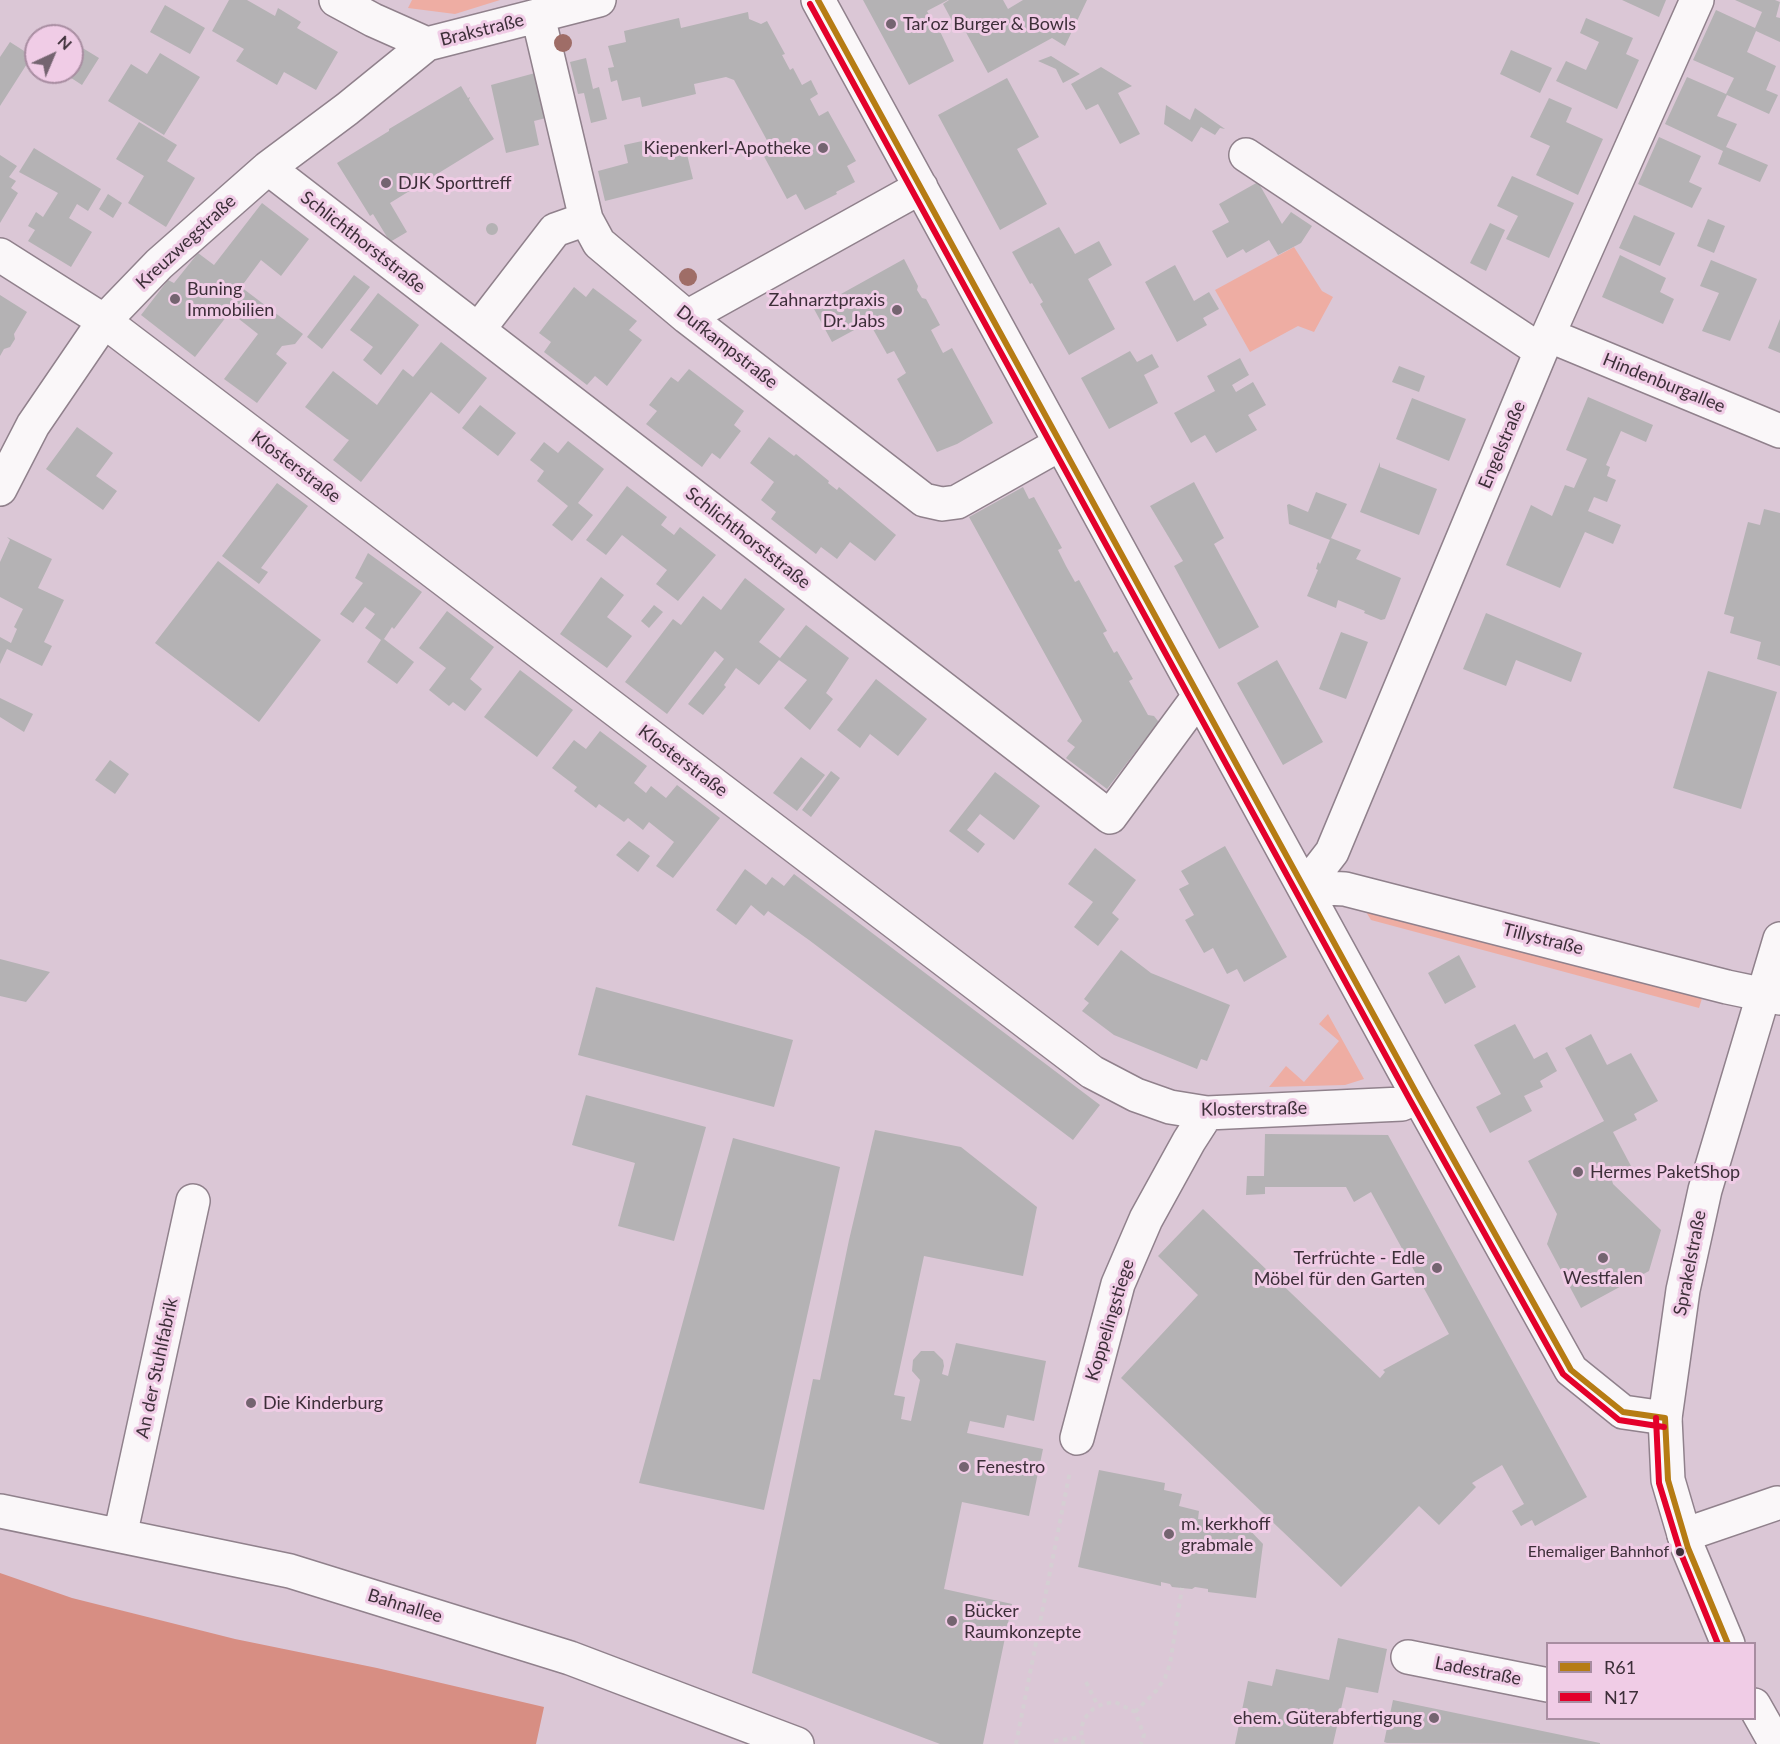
<!DOCTYPE html>
<meta charset="utf-8">
<style>
body{margin:0}
#map{position:relative;width:1780px;height:1744px;overflow:hidden;background:#dbc7d6;font-family:Lato,sans-serif}
canvas{display:block}
.legend{position:absolute;left:1546px;top:1642px;width:210px;height:78px;box-sizing:border-box;background:#f0cce6;border:2px solid #a88da1;margin:0;padding:8px 10px;list-style:none;font-size:18px;color:#3d2f39}
.legend li{display:flex;align-items:center;gap:12px;height:30px}
.legend b{width:30px;border:2px solid #a88da1}
.north{position:absolute;left:24px;top:24px;width:60px;height:60px;box-sizing:border-box;background:#f0cce6;border:2px solid #a88da1;border-radius:50%;rotate:44deg;font-size:16px;font-weight:700;line-height:24px;text-align:center;color:#3d2f39}
.north::after{content:'';display:block;margin:auto;width:21px;height:27px;background:#746470;clip-path:polygon(50% 0,100% 100%,50% 72%,0 100%)}
</style>
<div id="map">
<canvas width="1780" height="1744"></canvas>
<ul class="legend">
<li><b style="height:8px;background:#b67c14"></b>R61</li>
<li><b style="height:8px;background:#e4002b"></b>N17</li>
</ul>
<div class="north">N</div>
</div>
<script>
const c = document.querySelector('canvas').getContext('2d');
c.lineJoin = 'round';
function fill(path, color) { c.fillStyle = color; c.fill(path, 'evenodd'); }
const toPath = rows => new Path2D(rows.map(r => 'M' + r).join(''));
function trace(path, color, width, dash) { c.strokeStyle = color; c.lineWidth = width; c.lineCap = dash ? 'butt' : 'round'; c.setLineDash(dash || []); c.stroke(path); }
function write(font, color, halo, rows, align = 'center') {
  c.font = font + ' Lato,sans-serif'; c.lineWidth = 6; c.setLineDash([]); c.textBaseline = 'middle'; c.strokeStyle = halo; c.fillStyle = color; for (const [text, x, y, turn = 0] of rows) {
    c.save(); c.translate(x, y); c.rotate((+turn || 0) * Math.PI / 180); c.textAlign = isNaN(turn) ? turn : align; if (halo) c.strokeText(text, 0, 0); c.fillText(text, 0, 0); c.restore();
  }
}
fill(toPath([
 [412,0,500,0,455,14,408,8],
 [1294,247,1322,291,1333,297,1314,332,1298,326,1250,352,1215,290],
 [1360,902,1704,992,1699,1008,1371,920],
 [1328,1014,1364,1079,1345,1085,1269,1087,1286,1066,1304,1082,1339,1041,1319,1024]
]), '#eeada3');
fill(toPath([
 [0,1573,72,1598,235,1639,377,1668,544,1707,536,1744,0,1744]
]), '#d78e83');
fill(toPath([
 [229,0,247,0,275,16,278,8,301,22,297,28,338,52,316,90,284,72,277,85,236,61,244,49,212,31],
 [863,0,948,0,927,11,935,26,937,25,954,61,909,85],
 [949,0,1003,0,1008,9,1023,0,1087,0,1065,46,1052,38,988,73,962,25,956,28,943,4],
 [1622,0,1666,0,1659,17],
 [1735,0,1775,0,1780,2,1776,17,1780,18,1780,42,1756,31,1747,52,1776,66,1766,90,1778,95,1769,114,1727,95,1717,116,1737,124,1726,147,1768,165,1760,182,1718,164,1723,151,1665,124,1687,77,1726,94,1734,78,1693,60,1716,10,1755,28,1762,12],
 [165,5,205,28,190,54,150,32],
 [748,12,749,19,761,24,767,21,785,54,782,55,790,70,793,68,802,85,811,80,818,94,810,99,819,116,828,111,856,161,847,166,855,182,836,192,837,194,805,210,796,194,787,199,760,149,769,144,734,80,726,77,694,84,696,94,642,107,640,97,622,101,617,80,611,82,608,68,614,67,608,46,626,42,624,31,679,18,681,28],
 [1586,18,1633,38,1626,54,1639,60,1617,109,1556,81,1566,61,1586,70,1599,42,1580,33],
 [10,42,32,56,0,106,0,57],
 [76,44,99,58,82,85,62,72,72,72,72,51],
 [1511,50,1552,68,1540,93,1500,74],
 [160,53,200,77,164,135,108,101,131,64,147,74],
 [1051,56,1080,74,1063,83,1056,69,1038,61],
 [586,58,593,89,599,87,607,119,591,123,584,93,578,94,570,62],
 [1101,67,1132,86,1118,93,1140,134,1120,144,1098,104,1086,110,1071,84],
 [535,73,546,118,534,121,539,145,506,153,491,85],
 [1007,78,1039,137,1017,149,1047,204,1000,230,938,115],
 [461,86,468,98,470,97,469,100,494,139,390,203,407,232,390,242,373,214,370,216,337,163,389,131,389,129],
 [1549,98,1572,108,1566,122,1603,139,1578,195,1536,175,1550,146,1530,137],
 [1166,105,1190,120,1195,108,1225,129,1220,128,1215,135,1201,127,1192,142,1164,124],
 [139,122,177,145,167,161,195,178,166,227,128,203,144,176,116,159],
 [1659,137,1701,156,1689,182,1702,188,1692,208,1638,184],
 [656,138,660,156,686,150,693,179,605,201,598,171,628,163,624,145],
 [34,148,101,189,88,211,77,204,69,218,92,232,71,267,28,241,35,230,28,226,36,212,43,217,58,193,19,172],
 [0,155,17,166,9,177,16,181,11,188,18,193,0,223],
 [1512,176,1574,203,1549,258,1506,239,1518,216,1497,206],
 [1258,182,1282,224,1291,212,1312,226,1301,243,1278,255,1269,240,1246,253,1243,249,1227,258,1212,231,1229,222,1219,204],
 [108,194,122,203,113,218,99,209],
 [262,203,309,239,281,276,261,260,241,287,303,334,295,344,282,346,276,354,287,363,257,403,224,379,258,334,230,312,195,357,141,315,168,280,174,283,198,253,214,265],
 [1634,215,1675,233,1660,266,1619,248],
 [1708,219,1725,226,1714,253,1697,246],
 '486 229a6 6 0 1 1 12 0a6 6 0 1 1-12 0Z',
 [1490,223,1505,230,1486,271,1470,263],
 [1059,227,1075,254,1099,241,1112,265,1088,279,1115,329,1069,355,1040,304,1043,302,1032,283,1030,284,1012,252],
 [1620,255,1666,278,1660,292,1674,299,1663,324,1602,297],
 [904,259,918,286,917,290,922,298,926,299,940,325,931,330,943,353,952,348,993,423,957,444,937,452,897,379,906,373,894,351,887,354,869,322,832,342,814,309],
 [1711,260,1757,279,1730,341,1702,331,1719,293,1700,286],
 [1175,265,1194,301,1209,292,1219,309,1203,318,1207,325,1177,342,1145,282],
 [354,275,370,287,322,349,307,337],
 [574,287,586,297,593,288,637,321,629,330,642,340,607,386,595,376,587,385,544,352,551,342,539,333],
 [378,293,419,325,381,375,363,360,373,347,350,330],
 [0,295,27,312,14,334,15,339,10,347,4,349,0,356],
 [1780,319,1780,353,1768,348],
 [441,342,487,378,459,414,431,392,361,482,333,460,349,440,347,439,305,407,333,371,377,405,403,369,413,377],
 [1130,351,1137,362,1152,354,1159,367,1144,375,1158,403,1109,429,1081,378],
 [1240,358,1249,375,1232,385,1236,392,1253,382,1266,405,1248,415,1257,430,1216,453,1205,435,1191,443,1174,413,1215,391,1207,376],
 [1399,366,1425,376,1419,392,1392,382],
 [689,369,744,411,734,425,741,431,720,459,712,453,702,467,646,424,657,411,649,405,671,377,678,382],
 [1588,397,1653,425,1646,442,1621,431,1606,465,1610,467,1607,476,1616,480,1607,502,1594,497,1588,511,1621,525,1613,544,1585,532,1560,588,1506,565,1531,505,1552,516,1565,485,1574,488,1587,459,1566,450],
 [1412,398,1466,419,1449,461,1396,439],
 [480,405,516,433,498,456,462,428],
 [77,427,113,453,96,476,117,491,103,510,46,469],
 [769,437,794,456,796,454,829,481,828,483,837,490,839,487,896,535,875,561,850,542,837,559,821,547,816,554,771,519,776,512,761,500,774,482,750,463],
 [568,441,604,469,578,503,593,515,572,541,552,525,568,506,537,481,544,471,530,460,544,442,558,453],
 [1380,462,1380,467,1437,489,1419,535,1360,512],
 [1194,482,1224,538,1214,544,1259,627,1219,649,1174,566,1183,561,1150,506],
 [277,483,308,506,261,568,268,572,259,584,222,556],
 [627,486,667,517,661,525,674,535,680,527,716,555,678,601,656,584,667,570,622,535,606,555,586,540],
 [1023,487,1029,499,1034,497,1062,548,1058,550,1066,566,1075,582,1079,580,1107,631,1103,633,1114,653,1117,651,1133,679,1129,681,1148,715,1154,716,1158,721,1159,727,1153,737,1146,738,1107,789,1066,758,1075,747,1067,741,1082,721,969,517],
 [1316,492,1347,504,1331,538,1361,550,1356,559,1401,578,1385,619,1381,620,1364,613,1365,611,1338,600,1336,608,1307,596,1318,570,1316,569,1318,562,1320,564,1330,540,1289,524,1287,505,1289,504,1308,512],
 [1764,509,1780,513,1780,666,1757,659,1761,642,1730,633,1734,617,1724,614,1748,522,1760,525],
 [7,537,52,559,38,588,64,600,44,642,52,646,42,666,7,649,0,664,0,637,11,643,17,629,14,627,23,609,0,597,0,562,10,540],
 [368,553,422,592,394,629,392,627,384,639,414,662,397,684,367,662,381,640,365,628,375,614,365,607,353,623,340,614,363,583,355,578],
 [218,561,321,640,259,722,155,643],
 [601,577,624,595,607,617,632,636,607,668,560,634],
 [745,578,785,609,759,642,780,658,806,625,849,658,826,693,833,699,810,730,784,708,807,680,779,660,759,685,736,668,724,685,726,687,703,715,688,704,724,659,715,651,667,714,625,682,673,619,681,625,703,596,721,610],
 [654,605,663,612,649,628,641,621],
 [447,611,494,647,470,679,482,689,465,711,453,702,449,706,429,690,446,668,419,648],
 [1486,613,1582,653,1571,682,1516,660,1506,686,1463,669],
 [1341,632,1368,642,1346,699,1319,689],
 [1277,660,1323,742,1283,765,1237,683],
 [520,670,573,710,537,757,484,717],
 [1708,671,1777,692,1741,809,1673,788],
 [876,679,927,719,898,756,870,734,860,748,837,730],
 [0,698,33,714,24,732,0,717],
 [600,731,647,766,634,783,646,793,651,786,666,798,677,785,720,818,673,878,656,866,674,842,649,822,643,830,628,818,624,822,599,804,596,808,574,791,577,787,552,768,574,740,586,749],
 [801,757,825,775,797,811,773,793],
 [110,760,129,774,115,794,95,780],
 [831,771,840,778,811,817,802,810],
 [995,772,1040,806,1014,840,980,814,967,830,985,844,978,853,949,831],
 [629,841,650,856,638,872,616,855],
 [1225,846,1287,957,1244,982,1237,969,1227,974,1213,948,1204,953,1185,920,1194,915,1179,889,1189,884,1181,871],
 [1095,848,1136,880,1112,913,1119,919,1098,946,1074,927,1093,902,1068,884],
 [745,869,766,885,772,877,784,886,794,874,1100,1105,1073,1140,809,940,768,911,764,916,751,905,736,925,716,910],
 [1121,950,1151,973,1230,1005,1207,1061,1201,1059,1197,1069,1114,1035,1082,1011,1089,1003,1084,999],
 [1459,955,1476,987,1445,1004,1428,973],
 [0,959,50,972,26,1002,0,996],
 [596,987,793,1040,774,1107,578,1055],
 [1515,1024,1534,1059,1547,1052,1557,1071,1540,1081,1543,1087,1524,1096,1532,1111,1490,1133,1476,1107,1501,1094,1474,1045],
 [1591,1034,1607,1065,1631,1053,1658,1101,1634,1114,1637,1120,1613,1132,1631,1166,1611,1177,1613,1184,1661,1230,1649,1271,1581,1308,1547,1244,1557,1214,1528,1161,1604,1121,1565,1048],
 [586,1095,706,1127,674,1241,618,1226,635,1163,572,1145],
 [875,1130,961,1147,1037,1207,1023,1276,924,1256,894,1395,905,1397,901,1419,911,1421,920,1380,912,1371,913,1360,921,1351,934,1351,943,1360,944,1366,942,1374,948,1376,956,1343,1046,1361,1034,1421,1007,1415,1004,1428,970,1421,967,1433,1043,1449,1029,1516,962,1502,944,1589,1012,1604,983,1744,940,1744,752,1673,813,1379,820,1380,849,1240],
 [1265,1134,1388,1135,1587,1497,1535,1526,1532,1520,1521,1526,1512,1511,1524,1504,1502,1465,1472,1483,1476,1487,1439,1525,1419,1506,1341,1587,1121,1378,1198,1295,1158,1256,1203,1209,1380,1378,1385,1372,1383,1370,1449,1334,1371,1192,1354,1202,1346,1187,1265,1187,1265,1194,1246,1195,1247,1176,1264,1176],
 [733,1138,840,1167,764,1510,639,1483],
 [1099,1470,1165,1483,1164,1490,1182,1494,1179,1506,1199,1511,1198,1519,1244,1524,1263,1544,1256,1598,1208,1592,1208,1589,1195,1587,1192,1589,1172,1587,1170,1584,1161,1582,1161,1586,1078,1567],
 [1338,1638,1387,1649,1378,1693,1346,1687,1333,1744,1235,1744,1248,1681,1272,1686,1276,1669,1329,1680],
 [1393,1700,1600,1743,1600,1744,1387,1743,1384,1742]
]), '#b4b2b4');
const minor = toPath([
 [336,0,373,20,427,44,599,0],
 [818,0,1418,1096,1571,1370,1623,1412,1665,1418],
 [538,16,586,219,599,243,687,317,924,500,942,504,957,502,1060,444],
 [1246,155,1541,351],
 [268,168,1110,817,1199,696],
 [0,255,104,321,1092,1072,1136,1095,1170,1107,1207,1113,1402,1104,1418,1096],
 [687,317,921,187],
 [478,330,555,230,586,219],
 [1548,335,1780,431],
 [0,489,33,425,104,321,159,264,268,168,347,109,427,44],
 [1305,887,1332,852,1541,351,1697,0],
 [1305,887,1345,889,1727,987,1780,998],
 [1077,1438,1118,1284,1146,1219,1189,1141,1207,1113],
 [0,1511,290,1571,570,1658,797,1744],
 [1684,1535,1777,1503],
 [120,1536,193,1201],
 [1408,1657,1548,1685]
]);
const major = toPath([
 [1728,1644,1688,1548,1668,1480,1665,1418,1683,1290,1705,1190,1780,939],
 [1754,1705,1776,1744]
]);
trace(minor, '#90818c', 36);
trace(major, '#90818c', 36);
trace(toPath([
 [1086,1682,1098,1706],
 [1135,1712,1156,1691,1165,1678,1170,1664,1182,1588],
 [1054,1741,1081,1737],
 [1016,1744,1070,1471],
 [1083,1744,1081,1729,1084,1719,1093,1709,1103,1704,1115,1702,1135,1712,1144,1735,1141,1744]
]), '#d5cfd3', 4, [4.5, 4.5]);
trace(minor, '#faf7f9', 33);
trace(major, '#faf7f9', 33);
trace(toPath([
 [818,0,1418,1096,1571,1370,1623,1412,1665,1418],
 [1665,1418,1668,1480,1688,1548,1728,1644]
]), '#b67c14', 6);
trace(toPath([
 [810,4,1410,1100,1563,1374,1619,1420,1664,1427],
 [1656,1418,1659,1483,1680,1551,1718,1644]
]), '#e4002b', 6);
c.fillStyle = '#9f6d67';
for (const [x, y] of [
 [563,43],
 [688,277]
]) { c.beginPath(); c.arc(x, y, 9, 0, 2 * Math.PI); c.fill(); }
for (const [x, y, r, color] of [
 [891,24,6,"#746470"],
 [823,148,6,"#746470"],
 [386,183,6,"#746470"],
 [175,299,6,"#746470"],
 [897,310,6,"#746470"],
 [1578,1172,6,"#746470"],
 [1603,1258,6,"#746470"],
 [1437,1268,6,"#746470"],
 [251,1403,6,"#746470"],
 [964,1467,6,"#746470"],
 [1169,1534,6,"#746470"],
 [1680,1552,5,"#3d2f39"],
 [952,1621,6,"#746470"],
 [1434,1718,6,"#746470"]
]) { const dot = new Path2D(); dot.arc(x, y, r, 0, 2 * Math.PI); c.fillStyle = color; c.fill(dot); trace(dot, '#f0cce6', 2); }
write('16px', '#3d2f39', '#f0cce6', [
 ["Ehemaliger Bahnhof",1669,1552]
], 'right');
write('18px', '#3d2f39', '#f0cce6', [
 ["Tar'oz Burger & Bowls",903,24],
 ["Kiepenkerl-Apotheke",811,148,"right"],
 ["DJK Sporttreff",398,183],
 ["Buning",187,289],
 ["Immobilien",187,310],
 ["Zahnarztpraxis",885,300,"right"],
 ["Dr. Jabs",885,321,"right"],
 ["Hermes PaketShop",1590,1172],
 ["Terfrüchte - Edle",1425,1258,"right"],
 ["Möbel für den Garten",1425,1279,"right"],
 ["Westfalen",1603,1278,"center"],
 ["Die Kinderburg",263,1403],
 ["Fenestro",976,1467],
 ["m. kerkhoff",1181,1524],
 ["grabmale",1181,1545],
 ["Bücker",964,1611],
 ["Raumkonzepte",964,1632],
 ["ehem. Güterabfertigung",1422,1718,"right"]
], 'left');
write('18px', '#3d2f39', '#f0cce6', [
 ["Brakstraße",482,30,-14],
 ["Kreuzwegstraße",186,242,-43],
 ["Schlichthorststraße",363,242,38],
 ["Dufkampstraße",727,347,38],
 ["Hindenburgallee",1664,383,22],
 ["Engelstraße",1502,445,-67],
 ["Klosterstraße",296,467,37],
 ["Schlichthorststraße",748,538,38],
 ["Klosterstraße",683,761,37],
 ["Tillystraße",1543,939,14],
 ["Klosterstraße",1254,1109,-1],
 ["Sprakelstraße",1690,1263,-79],
 ["Koppelingstiege",1110,1320,-73],
 ["An der Stuhlfabrik",157,1368,-78],
 ["Bahnallee",405,1606,17],
 ["Ladestraße",1478,1671,11]
]);
</script>
